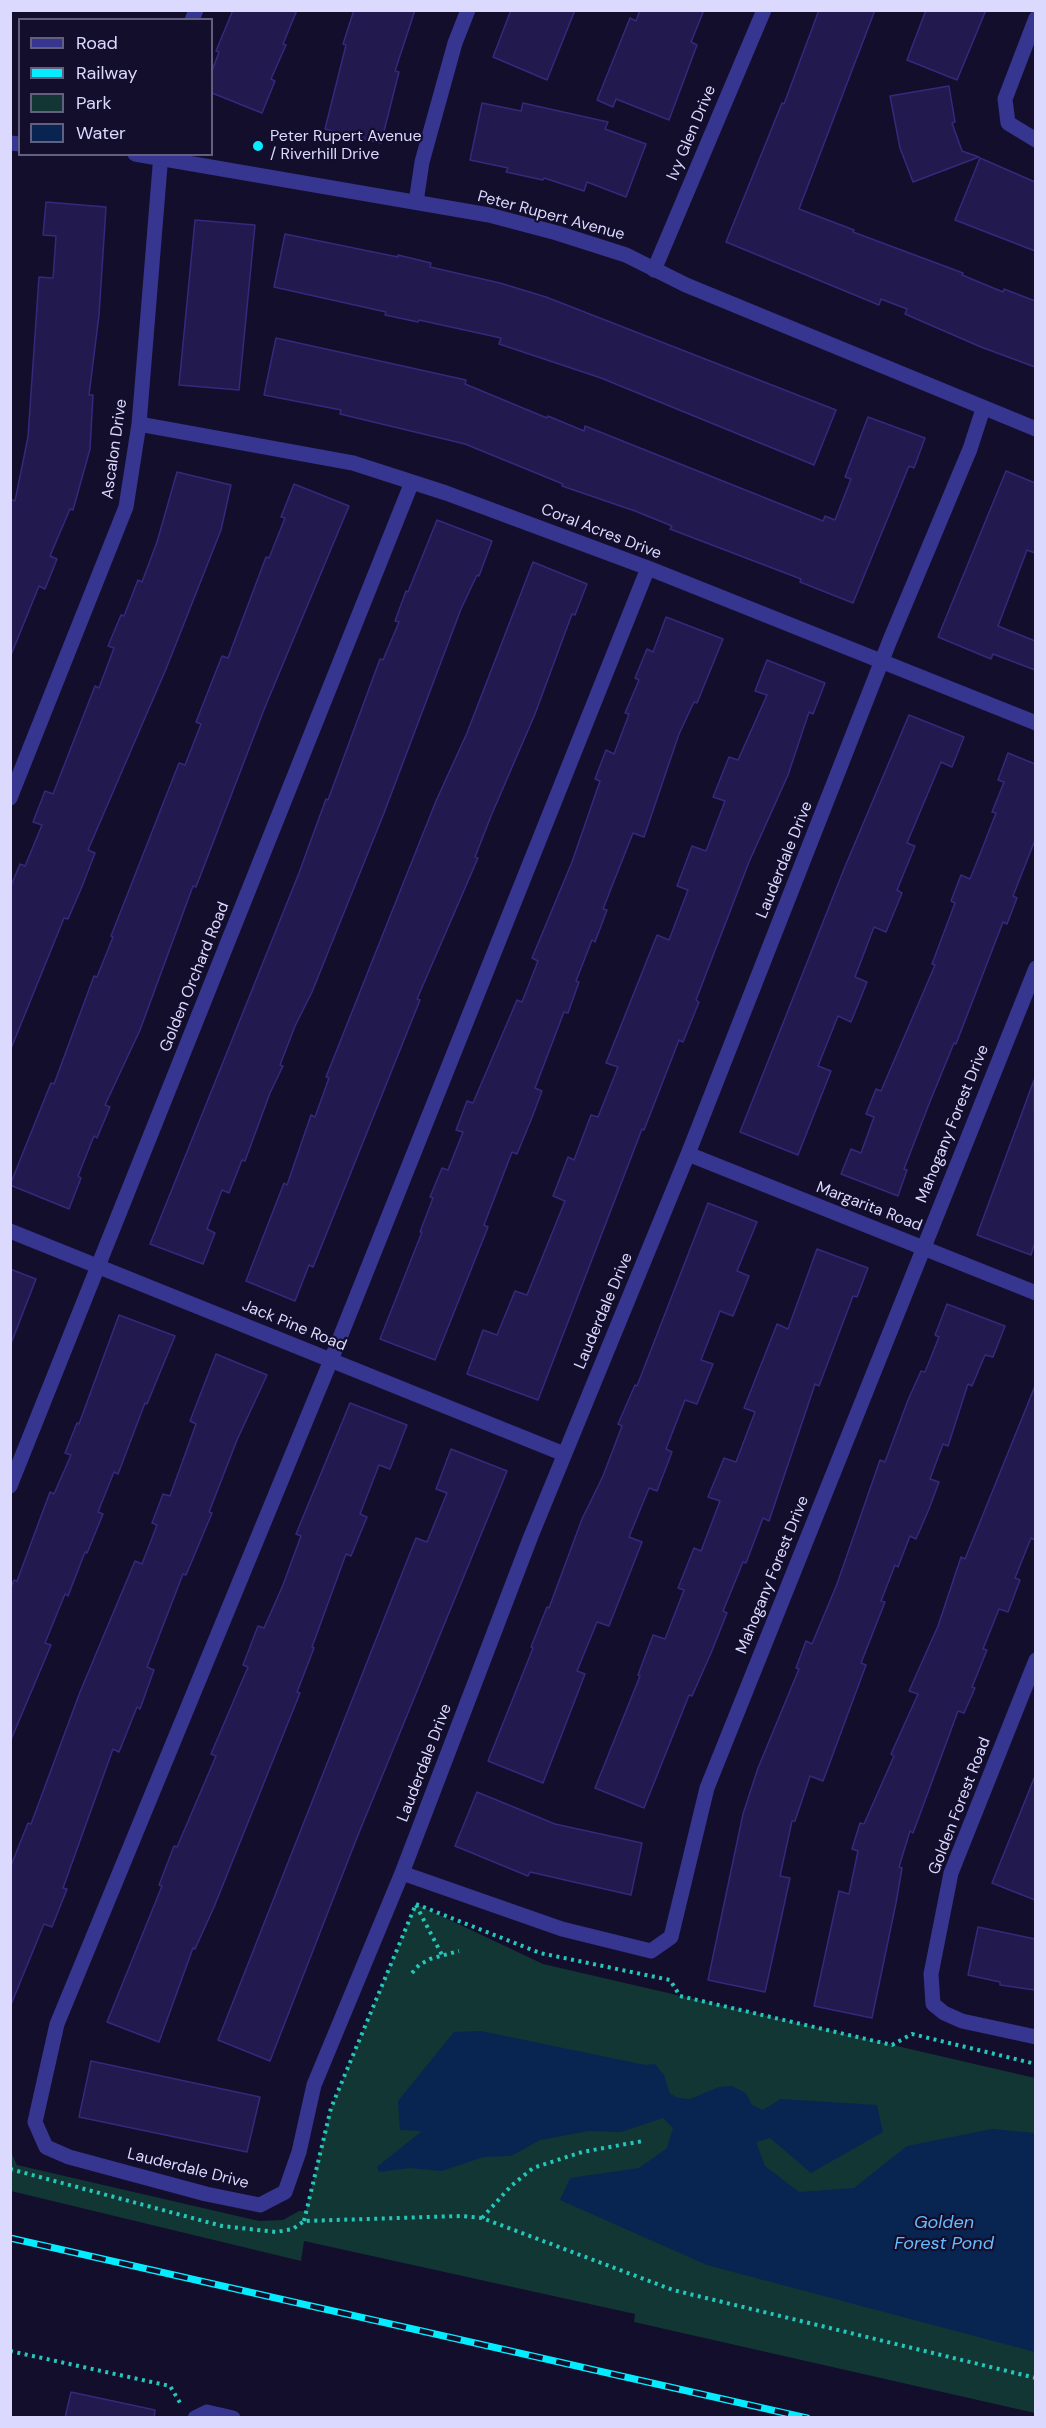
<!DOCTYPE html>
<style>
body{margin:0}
#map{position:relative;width:1046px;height:2428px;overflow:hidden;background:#130e2c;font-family:"DM Sans",sans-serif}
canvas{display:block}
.frame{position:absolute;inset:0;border:12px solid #dcd9ff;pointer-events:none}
.legend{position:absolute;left:18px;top:18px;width:195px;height:138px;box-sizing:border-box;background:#130e2c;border:2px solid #635f80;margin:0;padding:8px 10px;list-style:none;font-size:18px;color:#dcd9ff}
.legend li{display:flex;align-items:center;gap:12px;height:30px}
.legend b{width:30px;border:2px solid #635f80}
</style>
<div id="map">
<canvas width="1046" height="2428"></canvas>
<div class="frame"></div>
<ul class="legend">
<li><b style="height:8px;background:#36358f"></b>Road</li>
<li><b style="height:8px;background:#05ecff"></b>Railway</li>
<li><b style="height:16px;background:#113634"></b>Park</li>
<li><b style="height:16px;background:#082451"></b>Water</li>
</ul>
</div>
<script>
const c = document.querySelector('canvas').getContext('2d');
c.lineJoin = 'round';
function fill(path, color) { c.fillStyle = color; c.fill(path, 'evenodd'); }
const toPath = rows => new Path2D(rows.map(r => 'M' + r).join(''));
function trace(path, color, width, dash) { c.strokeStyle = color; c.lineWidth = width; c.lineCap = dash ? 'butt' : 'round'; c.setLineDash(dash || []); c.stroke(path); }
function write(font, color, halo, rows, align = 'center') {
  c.font = font + ' "DM Sans",sans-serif'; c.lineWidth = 4.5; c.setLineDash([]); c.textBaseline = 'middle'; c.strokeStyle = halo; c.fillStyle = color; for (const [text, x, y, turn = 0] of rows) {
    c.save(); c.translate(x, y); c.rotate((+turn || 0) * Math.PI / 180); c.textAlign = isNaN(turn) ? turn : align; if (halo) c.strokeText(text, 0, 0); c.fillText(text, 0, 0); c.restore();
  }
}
fill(toPath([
 [416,1904,543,1964,1035,2078,1035,2413,634,2322,635,2314,304,2241,301,2261,11,2191,10,2150,17,2165,259,2221,283,2220,299,2211,306,2211,331,2108]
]), '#113634');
fill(toPath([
 [481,2031,645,2065,655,2064,664,2075,670,2094,679,2098,690,2099,719,2087,732,2086,746,2093,752,2105,763,2110,781,2099,877,2105,883,2132,811,2173,770,2138,756,2142,765,2166,799,2192,854,2188,907,2146,992,2129,1035,2133,1035,2352,707,2265,560,2200,570,2178,639,2168,667,2148,673,2128,663,2118,621,2132,588,2131,540,2140,511,2156,483,2157,442,2171,409,2168,379,2172,377,2167,422,2131,400,2130,398,2101,454,2032]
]), '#082451');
const building = toPath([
 [233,10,297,10,283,44,286,45,271,79,275,81,262,113,212,93,212,71,219,52,216,51,233,10],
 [354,10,415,10,395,71,399,72,381,143,325,129,346,45,343,44,354,10],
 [511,10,575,10,547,80,493,57,511,10],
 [640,10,704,10,691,42,697,45,669,120,616,99,613,107,597,100,630,18,636,21,640,10],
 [819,10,875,10,799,209,854,230,853,232,963,273,962,275,1003,292,1004,289,1035,301,1035,367,981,347,905,314,907,309,881,299,879,305,726,242,782,103,784,104,819,10],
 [926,10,986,10,957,80,907,60,926,10],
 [949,86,955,122,952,123,962,151,979,157,913,182,900,148,890,96,949,86],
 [482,103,521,111,523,103,608,122,605,129,646,144,626,197,587,182,584,191,544,178,543,180,506,172,508,168,470,160,482,103],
 [980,158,1035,182,1035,251,955,220,980,158],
 [46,202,106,207,99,315,89,395,93,395,90,449,73,510,70,509,50,556,57,559,45,589,39,586,11,655,10,499,15,501,28,437,39,277,53,278,56,236,43,235,46,202],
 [195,220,255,225,239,390,179,385,195,220],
 [285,234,398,257,398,255,431,263,430,267,500,283,546,297,836,410,814,465,601,378,499,344,501,338,419,320,418,322,385,315,386,312,274,287,285,234],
 [276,338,466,380,465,384,547,418,548,416,584,431,585,426,823,521,825,516,835,520,851,479,845,477,868,417,925,438,914,468,909,466,853,603,800,582,801,579,670,529,672,526,635,511,562,486,563,484,465,444,340,414,341,410,264,395,276,338],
 [1006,471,1035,483,1035,553,1027,550,998,626,1035,641,1035,670,993,654,991,659,938,637,1006,471],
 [177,472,231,485,221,530,166,669,88,850,95,853,81,889,68,919,64,918,10,1051,10,888,20,864,25,866,42,825,33,822,45,791,53,794,95,686,99,688,114,648,108,646,121,615,124,616,138,580,142,582,157,542,177,472],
 [294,484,349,506,265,707,196,887,193,886,140,1030,105,1105,110,1107,97,1138,94,1136,78,1176,81,1178,69,1209,10,1185,51,1083,54,1084,94,976,97,977,113,937,111,936,179,763,185,765,201,724,196,722,222,656,228,658,266,557,269,558,285,518,281,517,294,484],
 [437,520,492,541,479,576,477,575,461,609,384,813,312,992,295,1026,280,1065,283,1066,270,1093,245,1161,242,1160,229,1193,222,1190,207,1229,215,1233,203,1264,150,1244,299,873,326,799,328,800,380,659,383,660,399,622,395,621,406,591,408,592,437,520],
 [533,562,587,584,575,615,572,614,535,714,491,816,475,857,478,858,417,999,420,1000,313,1267,309,1265,295,1301,246,1281,284,1183,287,1185,311,1115,315,1117,329,1078,326,1077,436,801,467,733,533,562],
 [666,617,723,639,697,703,694,702,679,734,644,837,633,833,603,909,607,910,595,942,592,940,576,981,579,982,568,1013,564,1012,535,1088,542,1091,531,1120,517,1154,512,1152,484,1225,488,1227,435,1360,380,1339,422,1232,420,1232,433,1198,430,1197,442,1168,448,1170,463,1132,456,1130,467,1101,473,1103,517,1000,522,1002,538,961,532,958,572,862,600,781,595,779,606,750,614,754,629,714,625,713,639,680,635,678,647,649,653,652,666,617],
 [767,660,825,683,813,714,809,712,788,775,749,862,696,1000,699,1002,683,1042,679,1040,644,1130,642,1129,538,1400,467,1374,483,1330,497,1335,515,1291,527,1295,565,1201,553,1196,568,1157,574,1160,591,1115,598,1117,618,1067,606,1063,657,935,669,940,688,890,677,886,692,846,706,851,725,801,713,797,729,757,738,760,767,695,755,691,767,660],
 [909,715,964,737,952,767,941,762,907,843,915,846,897,890,902,893,886,932,874,927,855,977,867,982,851,1022,838,1016,818,1066,831,1071,798,1155,740,1132,844,869,909,715],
 [1008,753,1035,764,1035,840,1013,896,1017,898,1007,924,1003,922,956,1044,954,1043,929,1104,904,1169,907,1170,898,1196,841,1174,851,1149,861,1153,874,1117,866,1114,876,1089,881,1091,935,965,932,964,955,903,951,901,961,875,970,879,982,849,996,813,992,812,1004,782,998,780,1008,753],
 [1034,1080,1035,1242,1031,1255,977,1235,1034,1080],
 [708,1203,757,1222,737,1271,749,1276,733,1316,720,1311,701,1360,713,1364,697,1404,685,1400,666,1449,672,1452,657,1491,649,1488,629,1537,642,1542,609,1626,597,1622,577,1671,585,1674,543,1783,488,1761,533,1648,531,1647,547,1607,549,1608,582,1519,603,1476,622,1426,618,1424,635,1385,637,1386,708,1203],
 [817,1249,868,1268,857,1297,853,1296,819,1386,815,1384,769,1521,763,1518,746,1563,743,1562,723,1611,727,1613,711,1653,692,1696,689,1695,644,1808,595,1788,640,1676,638,1675,653,1635,665,1639,684,1590,678,1588,694,1548,701,1551,720,1501,708,1497,724,1458,736,1462,755,1412,744,1408,777,1324,788,1329,817,1249],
 [10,1269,36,1279,12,1341,10,1341,10,1269],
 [947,1304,1005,1326,993,1357,985,1355,972,1386,968,1384,948,1446,943,1444,930,1479,939,1482,929,1509,916,1539,910,1536,898,1567,895,1565,881,1601,885,1602,861,1663,866,1665,823,1781,810,1776,795,1821,792,1821,780,1876,790,1878,765,1992,708,1980,743,1814,758,1768,799,1669,796,1668,806,1641,812,1644,837,1584,880,1460,885,1462,908,1400,921,1371,925,1372,939,1337,935,1335,947,1304],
 [119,1315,175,1336,147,1404,145,1403,118,1474,114,1472,98,1512,103,1514,87,1553,85,1552,68,1596,65,1594,45,1643,51,1645,10,1742,10,1590,14,1580,17,1581,50,1492,54,1494,71,1455,65,1453,77,1423,79,1424,119,1315],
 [216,1354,267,1375,237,1440,209,1512,212,1513,186,1575,183,1574,147,1667,154,1670,140,1709,137,1707,119,1752,113,1749,63,1888,67,1889,52,1927,44,1924,10,2007,10,1868,28,1823,31,1824,80,1692,135,1561,142,1564,157,1525,152,1523,163,1494,170,1496,196,1424,190,1421,216,1354],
 [1035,1386,1035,1540,1031,1538,1015,1578,1020,1580,1008,1612,999,1609,983,1649,987,1650,972,1687,975,1688,964,1713,958,1711,913,1833,910,1831,899,1867,902,1868,896,1903,872,2018,814,2006,839,1891,849,1894,858,1851,852,1849,860,1823,864,1824,894,1756,891,1754,918,1694,909,1691,938,1626,961,1557,965,1559,1035,1386],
 [350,1403,407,1425,390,1469,379,1465,360,1514,367,1517,351,1556,346,1554,312,1647,314,1648,297,1692,300,1693,214,1907,195,1949,193,1948,159,2042,107,2022,162,1886,159,1885,174,1846,177,1847,216,1756,211,1754,248,1667,243,1665,258,1626,264,1628,283,1585,301,1536,296,1534,350,1403],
 [451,1449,507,1471,356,1840,270,2061,218,2040,416,1538,427,1542,447,1493,436,1489,451,1449],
 [1035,1776,1035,1900,992,1883,1035,1776],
 [477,1792,555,1824,642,1843,631,1895,530,1872,528,1876,455,1846,477,1792],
 [978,1927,1035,1939,1035,1990,1000,1985,1000,1982,968,1975,978,1927],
 [91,2061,260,2097,247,2152,79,2117,91,2061],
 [71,2392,155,2410,154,2418,65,2418,71,2392]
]);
fill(building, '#22194e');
trace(building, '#37287d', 1.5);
trace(toPath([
 [416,1904,540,1953,670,1980,680,1996,892,2045,912,2034,1036,2064],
 [416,1905,442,1955],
 [412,1973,419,1965,430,1959,459,1951],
 [10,2169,222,2226,276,2232,293,2229,304,2221,461,2216,482,2218,673,2290,1036,2378],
 [482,2218,511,2186,533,2168,582,2152,643,2141],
 [304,2221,331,2108,416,1904],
 [10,2351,170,2386,182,2406]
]), '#24c8ba', 4, [3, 4.5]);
trace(toPath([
 [1036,18,1005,99,1008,123,1036,140],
 [192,20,196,10],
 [416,202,422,162,455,43,468,10],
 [654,270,764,10],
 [139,424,353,463,446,493,648,568,1036,723],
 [648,568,331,1360,57,2024,35,2122,46,2147,69,2157,206,2194,260,2205,285,2192,299,2152,314,2085,402,1873,531,1536,688,1154,890,640,970,449,983,409],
 [10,798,126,507,139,424,161,154],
 [688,1154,1036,1293],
 [10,1231,564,1454],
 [10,1486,412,482],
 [1036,1660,951,1873,931,1974,933,2004,944,2013,962,2021,1036,2037],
 [402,1873,562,1929,651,1951,671,1937,707,1788,1036,968],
 [195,2418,207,2412,233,2418]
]), '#36358f', 15);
trace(toPath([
 [10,143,20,144],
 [135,154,489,215,557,233,626,255,686,285,1036,429]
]), '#36358f', 15);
const rail = toPath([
 [10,2238,807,2418]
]);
trace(rail, '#05ecff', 7);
trace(rail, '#130e2c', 4.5, [14]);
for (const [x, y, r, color] of [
 [258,146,6,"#05ecff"]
]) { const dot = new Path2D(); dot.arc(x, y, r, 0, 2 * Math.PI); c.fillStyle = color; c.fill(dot); trace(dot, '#130e2c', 2); }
write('16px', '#dcd9ff', '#130e2c', [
 ["Ivy Glen Drive",692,133,-67],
 ["Peter Rupert Avenue",551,216,15],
 ["Ascalon Drive",115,449,-82],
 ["Coral Acres Drive",601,532,21],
 ["Lauderdale Drive",785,860,-68],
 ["Golden Orchard Road",195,977,-68],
 ["Mahogany Forest Drive",953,1124,-68],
 ["Margarita Road",869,1207,21],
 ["Lauderdale Drive",604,1311,-67],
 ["Jack Pine Road",294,1326,22],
 ["Mahogany Forest Drive",773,1575,-68],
 ["Lauderdale Drive",425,1763,-69],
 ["Golden Forest Road",960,1806,-69],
 ["Lauderdale Drive",188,2169,14]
]);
write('16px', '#dcd9ff', '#130e2c', [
 ["Peter Rupert Avenue",270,137],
 ["/ Riverhill Drive",270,155]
], 'left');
write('italic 18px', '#67bcff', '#130e2c', [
 ["Golden",944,2223],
 ["Forest Pond",944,2244]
]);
</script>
